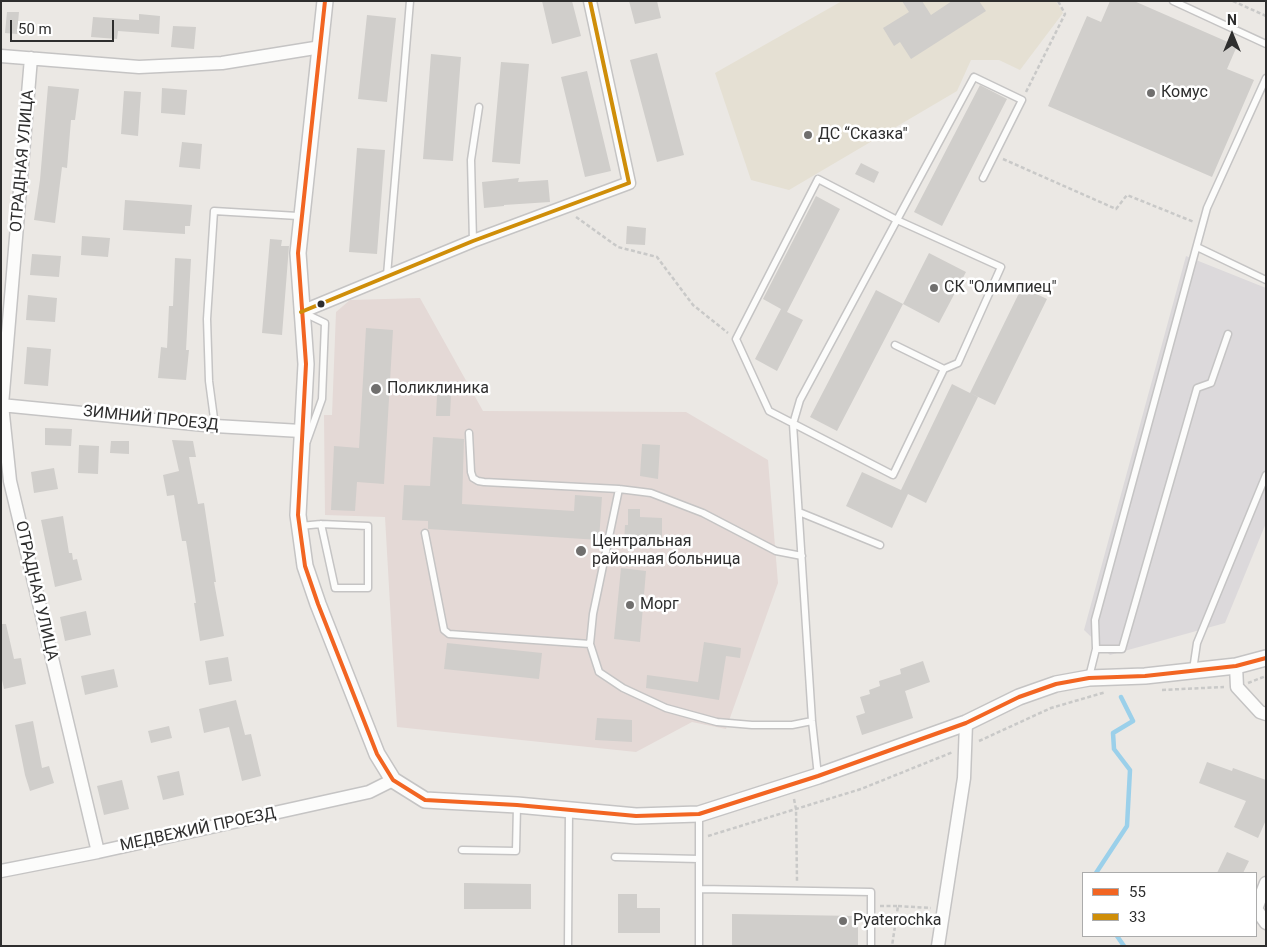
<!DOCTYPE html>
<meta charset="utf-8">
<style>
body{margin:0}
#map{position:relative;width:1267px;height:947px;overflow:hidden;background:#ebe8e4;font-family:Roboto,sans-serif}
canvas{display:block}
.frame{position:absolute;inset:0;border:2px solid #2e2e2e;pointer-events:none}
.legend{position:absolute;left:1082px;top:872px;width:175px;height:65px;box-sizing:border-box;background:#fff;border:1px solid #ababab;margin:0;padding:6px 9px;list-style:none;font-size:15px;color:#2e2e2e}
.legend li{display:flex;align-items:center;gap:10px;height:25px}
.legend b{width:25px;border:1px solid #ababab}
.north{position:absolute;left:1207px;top:10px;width:50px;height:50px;-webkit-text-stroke:4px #fff;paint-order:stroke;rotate:0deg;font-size:14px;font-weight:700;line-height:20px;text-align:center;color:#2e2e2e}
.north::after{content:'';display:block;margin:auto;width:18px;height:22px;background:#2e2e2e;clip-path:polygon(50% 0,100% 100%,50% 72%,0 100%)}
.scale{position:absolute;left:10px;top:20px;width:104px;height:22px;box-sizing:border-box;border:2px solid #2e2e2e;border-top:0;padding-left:6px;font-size:15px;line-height:18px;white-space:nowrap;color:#2e2e2e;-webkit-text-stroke:4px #fff;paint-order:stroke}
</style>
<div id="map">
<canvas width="1267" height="947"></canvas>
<div class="frame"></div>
<ul class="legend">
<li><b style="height:6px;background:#f26522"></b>55</li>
<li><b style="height:6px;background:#cf8e09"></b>33</li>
</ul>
<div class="north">N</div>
<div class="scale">50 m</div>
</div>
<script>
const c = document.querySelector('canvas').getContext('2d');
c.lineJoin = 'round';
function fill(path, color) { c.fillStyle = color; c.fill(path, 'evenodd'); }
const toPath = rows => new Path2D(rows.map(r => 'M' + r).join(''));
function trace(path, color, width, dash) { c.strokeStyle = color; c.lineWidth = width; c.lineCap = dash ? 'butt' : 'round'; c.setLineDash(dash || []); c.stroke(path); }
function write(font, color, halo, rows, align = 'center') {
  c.font = font + ' Roboto,sans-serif'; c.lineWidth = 5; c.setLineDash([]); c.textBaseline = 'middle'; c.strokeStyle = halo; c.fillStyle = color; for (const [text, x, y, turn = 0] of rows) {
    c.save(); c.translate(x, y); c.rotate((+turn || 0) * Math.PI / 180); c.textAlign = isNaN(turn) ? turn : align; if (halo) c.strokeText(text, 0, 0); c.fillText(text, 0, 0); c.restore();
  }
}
fill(toPath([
 [1186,256,1266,288,1266,523,1225,623,1110,655,1084,630]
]), '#dcd9db');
fill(toPath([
 [842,1,1056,1,1063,13,1020,70,999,60,971,60,957,91,789,190,751,180,715,73]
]), '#e5e0d3');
fill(toPath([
 [420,298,483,411,686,412,768,460,778,583,726,729,692,722,636,752,397,727,385,517,325,515,324,415,332,415,336,312,350,300]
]), '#e4d9d6');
trace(toPath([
 [1096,873,1127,826,1130,770,1114,749,1113,733,1133,721,1121,697],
 [1117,936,1124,946]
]), '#9bd0ea', 4.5);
fill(toPath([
 [542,1,572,1,581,36,552,44],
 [629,1,657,1,661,18,635,24],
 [902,1,922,1,931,15,952,1,979,1,986,11,911,59,900,42,894,46,883,28,909,12],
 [1110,1,1134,1,1237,46,1227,69,1254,80,1212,177,1048,106,1087,16,1101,22],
 [7,12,19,12,17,34,5,33],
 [139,14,160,16,159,34,118,31,117,39,91,37,93,17,139,20],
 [367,15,396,18,387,102,358,99],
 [173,26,196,27,194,49,171,47],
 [657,53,684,155,657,162,630,60],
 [431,54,461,57,453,161,423,159],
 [501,62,529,64,520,164,492,162],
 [587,71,611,171,585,177,561,77],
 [980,85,1007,99,942,226,914,212],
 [48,86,79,89,75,120,71,120,67,168,62,167,55,223,34,220,40,180],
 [162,88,187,90,185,115,161,113],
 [124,91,141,92,138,136,121,134],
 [182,142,202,144,200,169,179,167],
 [357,148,385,150,377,254,349,252],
 [861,163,879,172,874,183,855,174],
 [519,178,518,182,548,180,550,202,504,205,504,206,484,208,482,182],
 [816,196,840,209,787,312,803,320,777,371,755,359,781,309,763,299],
 [125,200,192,205,190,226,185,226,185,234,123,230],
 [627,226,646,228,645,245,626,244],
 [82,236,110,238,108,257,81,255],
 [270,239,282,240,281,246,289,246,282,335,262,333],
 [929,253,966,272,939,323,903,304],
 [32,254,61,256,59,277,30,275],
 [175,258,191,259,186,350,189,350,186,380,158,378,161,347,167,348,169,306,173,306],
 [1022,287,1047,299,995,405,970,393],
 [876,290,903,304,837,431,810,417],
 [28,295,57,298,55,322,26,320],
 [366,328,393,330,384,484,357,482,355,511,331,510,334,446,359,448],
 [27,347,51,349,48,386,24,384],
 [952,384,978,397,926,503,908,494,892,528,846,506,862,472,901,490],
 [437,395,451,395,450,416,436,416],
 [45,428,72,429,71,446,45,445],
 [433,437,464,439,462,504,574,511,575,495,602,497,599,540,428,529,428,521,402,520,404,485,430,486],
 [172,440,193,441,196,457,189,457,198,504,204,503,216,582,214,582,224,636,200,641,194,603,196,603,186,541,182,541,174,495,167,496,163,475,179,471],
 [111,441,129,441,129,454,110,453],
 [642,444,660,445,658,479,640,476],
 [79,445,99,446,98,474,78,473],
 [54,468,58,489,34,493,31,472],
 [628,509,640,509,640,517,662,518,662,543,624,543,625,525,628,525],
 [63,516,69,553,72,553,73,560,77,559,82,580,55,587,41,520],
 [621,568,646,571,640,642,614,639],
 [86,611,91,635,65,641,60,617],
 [1,624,6,624,14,659,21,658,26,684,4,689,1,675],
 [704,642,741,648,740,658,726,656,719,700,646,688,647,675,698,682],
 [447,643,542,653,539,679,444,669],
 [228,657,232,681,209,685,205,661],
 [923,661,930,682,905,691,913,718,862,735,856,716,865,713,860,697,870,694,869,690,880,686,879,681,901,674,900,669],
 [114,669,118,687,85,695,81,676],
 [236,700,245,735,251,734,261,776,242,781,229,727,204,733,199,709],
 [597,718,632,720,632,742,595,740],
 [33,721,42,768,49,766,54,783,30,791,25,775,15,725],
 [169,726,172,738,151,743,148,731],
 [1207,762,1232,771,1233,768,1266,780,1266,820,1258,838,1234,827,1246,801,1199,783],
 [179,771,184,795,163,800,157,776],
 [122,780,129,809,104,815,97,786],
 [1227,852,1249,861,1243,873,1217,873],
 [464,883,531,884,531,909,464,909],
 [618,894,637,894,637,908,660,908,660,933,618,933],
 [732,914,858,916,858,946,732,946]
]), '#d0cecb');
const service = toPath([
 [1173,1,1266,44],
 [818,179,897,220,1001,267,958,363,944,369,893,475,769,411,736,339,818,179],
 [473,241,471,160,479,107],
 [1197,247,1266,280],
 [387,275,410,1],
 [304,313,325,323,322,399,307,441],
 [895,345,944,369],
 [215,426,209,381,207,319,214,211,298,216],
 [469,433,471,472,473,478,478,481,484,482,619,489,651,493,703,513,776,551,802,556],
 [619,489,593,614,590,644,599,672,623,688,666,708,717,722,752,725,792,725,812,721],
 [799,512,880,545],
 [300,526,321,524,368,526,368,588,335,588,321,524],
 [425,533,444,630,449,634,590,644],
 [1096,649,1122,649,1197,388,1211,383,1228,334],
 [1193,670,1197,643,1266,475],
 [1089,677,1096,649,1095,620,1207,208,1266,78],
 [818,776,812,721,793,424,800,400,974,77,1022,100,983,178],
 [462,850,516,851,517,806],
 [615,857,699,859],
 [699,889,871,892,871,946],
 [568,946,569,810],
 [699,946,699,815]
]);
const minor = toPath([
 [1,56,139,67,222,63,321,47],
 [31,58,2,405,10,481,98,852],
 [301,312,473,241,629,183,590,1],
 [1,405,215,426,301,431],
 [1236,666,1237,687,1260,712,1266,714],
 [1,871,98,852,369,792,393,780],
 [1266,883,1256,909,1266,923],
 [938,946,964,778,966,723]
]);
const tertiary = toPath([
 [325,1,298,253,306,364,298,515,305,566,318,604,377,754,393,780,425,800,517,805,636,816,699,814,818,776,966,723,1019,697,1056,684,1089,678,1145,676,1236,666,1266,658]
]);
trace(service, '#c5c4c4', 9);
trace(minor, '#c5c4c4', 15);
trace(tertiary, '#c5c4c4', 18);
trace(toPath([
 [1233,1,1266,16],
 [1026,92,1065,14,1058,1],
 [1003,159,1116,209,1127,195,1194,222],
 [576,217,618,247,657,257,693,305,728,333],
 [1248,683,1266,676],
 [1162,690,1224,687],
 [979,741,1051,708,1106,692],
 [794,799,796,809,797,881],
 [708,836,861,789,953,752],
 [880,906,898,906,892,946],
 [898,906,931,908]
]), '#c9c9c8', 2.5, [4, 2.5]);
trace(service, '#fcfcfb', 6);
trace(minor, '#fcfcfb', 12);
trace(tertiary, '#fcfcfb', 15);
trace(toPath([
 [325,1,298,253,306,364,298,515,305,566,318,604,377,754,393,780,425,800,517,805,636,816,699,814,818,776,966,723,1019,697,1056,684,1089,678,1145,676,1236,666,1266,658]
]), '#f26522', 4);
trace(toPath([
 [301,312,473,241,629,183,590,1]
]), '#cf8e09', 4);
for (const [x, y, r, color] of [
 [1151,93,5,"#706f6e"],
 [808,135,5,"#706f6e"],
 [934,288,5,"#706f6e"],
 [321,304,4.5,"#2e2e2e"],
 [376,389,6,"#706f6e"],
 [581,551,6,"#706f6e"],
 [630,605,5,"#706f6e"],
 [843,921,5,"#706f6e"]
]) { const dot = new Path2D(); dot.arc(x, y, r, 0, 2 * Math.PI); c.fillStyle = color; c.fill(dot); trace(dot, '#fff', 2); }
write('16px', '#2e2e2e', '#fff', [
 ["Комус",1161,93],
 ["ДС “Сказка\"",818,135],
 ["СК \"Олимпиец\"",944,288],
 ["Поликлиника",387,389],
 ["Центральная",592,542],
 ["районная больница",592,560],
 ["Морг",640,605],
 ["Pyaterochka",853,921]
], 'left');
write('16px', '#2e2e2e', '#fff', [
 ["ОТРАДНАЯ УЛИЦА",23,161,-85],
 ["ЗИМНИЙ ПРОЕЗД",151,419,6],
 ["ОТРАДНАЯ УЛИЦА",36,591,77],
 ["МЕДВЕЖИЙ ПРОЕЗД",198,830,-12]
]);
</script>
